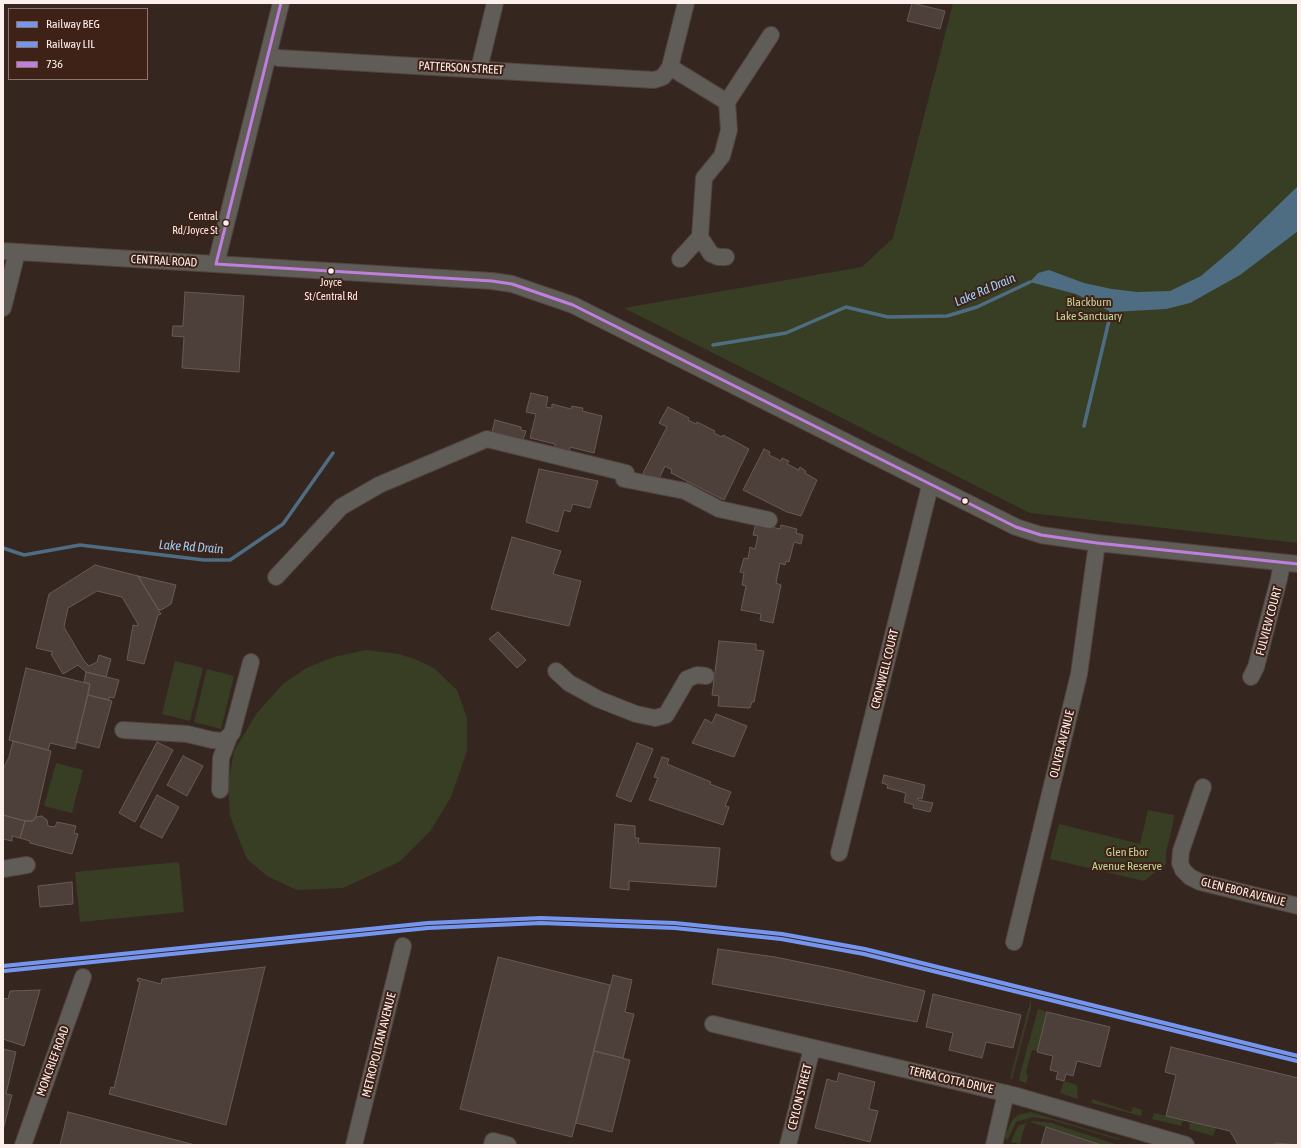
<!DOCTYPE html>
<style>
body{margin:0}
#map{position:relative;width:1301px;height:1148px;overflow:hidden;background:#362620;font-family:"Asap Condensed",sans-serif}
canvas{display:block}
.frame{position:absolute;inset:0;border:4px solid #fdf0ec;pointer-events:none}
.legend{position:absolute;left:8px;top:8px;width:140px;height:72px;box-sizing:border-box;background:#3f2217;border:1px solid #8b746c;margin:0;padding:5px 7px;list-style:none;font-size:12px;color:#fdf0ec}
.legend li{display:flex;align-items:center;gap:8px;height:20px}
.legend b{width:20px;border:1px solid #8b746c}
</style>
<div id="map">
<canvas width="1301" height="1148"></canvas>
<div class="frame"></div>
<ul class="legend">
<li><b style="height:5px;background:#7596f0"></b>Railway BEG</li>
<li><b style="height:5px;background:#7596f0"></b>Railway LIL</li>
<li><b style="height:5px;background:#c07fdc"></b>736</li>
</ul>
</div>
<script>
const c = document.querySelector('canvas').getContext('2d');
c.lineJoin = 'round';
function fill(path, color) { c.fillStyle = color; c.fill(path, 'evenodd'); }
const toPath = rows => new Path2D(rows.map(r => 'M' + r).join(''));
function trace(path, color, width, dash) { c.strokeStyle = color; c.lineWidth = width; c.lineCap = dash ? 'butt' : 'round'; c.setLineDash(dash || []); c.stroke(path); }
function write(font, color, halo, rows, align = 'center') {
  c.font = font + ' "Asap Condensed",sans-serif'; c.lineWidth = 4; c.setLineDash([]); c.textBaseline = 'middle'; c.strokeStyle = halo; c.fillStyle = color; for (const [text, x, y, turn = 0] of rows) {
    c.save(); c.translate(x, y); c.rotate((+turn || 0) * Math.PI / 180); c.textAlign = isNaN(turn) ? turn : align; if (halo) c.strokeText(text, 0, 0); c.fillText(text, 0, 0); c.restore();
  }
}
fill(toPath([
 [953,3,1298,3,1298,543,1030,513,624,308,862,267,893,238],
 [366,650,399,654,417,660,434,668,457,690,467,718,467,751,451,797,431,830,399,862,343,888,297,890,267,876,247,859,230,816,228,785,234,751,257,713,283,684,306,668,334,657],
 [175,661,203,668,190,721,162,714],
 [207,669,234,676,221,729,194,722],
 [56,763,83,770,72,813,44,806],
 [1148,810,1174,815,1173,823,1166,852,1166,864,1144,881,1050,859,1059,824,1140,844],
 [179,862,184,912,80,922,75,872],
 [1031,999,1031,1007,1012,1079,1010,1079],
 [1038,1009,1047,1012,1037,1051,1032,1050,1026,1073,1028,1077,1026,1083,1020,1081,1019,1078],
 [1064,1081,1077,1085,1078,1099,1060,1093],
 [1092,1099,1131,1112,1133,1107,1142,1110,1141,1116,1092,1103],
 [1031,1112,1120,1139,1119,1140,1052,1120,1033,1117,1016,1122,1008,1139,1004,1138,1012,1120,1018,1115],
 [1154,1113,1183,1120,1181,1126,1152,1119],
 [1033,1121,1051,1123,1118,1145,1101,1145,1030,1122,1025,1125,1020,1144,1011,1142,1018,1126],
 [1190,1122,1216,1128,1213,1136,1189,1129]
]), '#383e24');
fill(toPath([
 [1298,186,1298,231,1240,275,1190,303,1166,309,1111,312,1076,294,1030,282,1038,273,1049,270,1084,283,1112,289,1137,292,1170,291,1201,276,1234,248]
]), '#4f6d82');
trace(toPath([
 [713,345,786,333,846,307,888,317,947,316,977,307,1030,282],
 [1084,426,1111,312],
 [3,548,24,555,80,545,204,560,230,560,283,524,333,453]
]), '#4f6d82', 3.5);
const building = toPath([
 [912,3,945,11,940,29,907,21,912,3],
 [185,292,244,296,239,372,182,368,184,337,172,336,173,326,183,326,185,292],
 [531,393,548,397,546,407,552,408,552,404,571,409,572,406,577,407,583,408,582,411,602,416,594,453,570,447,569,454,554,450,555,444,530,438,536,414,526,412,531,393],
 [668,407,689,418,688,420,696,424,697,422,715,431,714,433,722,437,723,435,749,449,724,500,671,473,672,470,665,466,658,481,643,473,667,427,659,423,668,407],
 [495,420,521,427,521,430,526,431,523,440,492,432,495,420],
 [764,449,770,452,769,455,781,461,782,458,789,461,787,464,799,470,800,467,806,471,805,473,817,480,801,516,787,512,743,490,764,449],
 [539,469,598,481,590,508,573,504,570,512,564,510,558,532,526,522,539,469],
 [756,523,780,529,781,525,797,529,796,533,803,535,801,544,794,542,789,562,786,561,785,565,780,563,776,583,781,585,773,623,760,620,761,614,741,610,746,586,742,585,744,573,740,572,744,558,748,559,750,547,755,549,758,536,753,535,756,523],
 [512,537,561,551,553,574,581,581,569,626,491,609,512,537],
 [95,565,138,576,161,614,158,615,144,664,127,660,133,625,138,626,138,624,122,597,97,591,68,608,64,627,84,661,89,666,97,662,99,655,111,659,106,677,86,672,78,665,63,674,51,654,53,652,36,648,49,594,95,565],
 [138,576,176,585,171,604,161,610,158,609,138,576],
 [498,632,526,660,517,668,489,639,498,632],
 [719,641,756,644,756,650,764,651,754,702,752,702,750,708,718,706,719,696,712,695,719,641],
 [26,668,90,684,75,749,50,743,48,750,9,740,26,668],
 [86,672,119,680,114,698,109,697,109,700,88,695,90,684,84,682,86,672],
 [88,695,112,701,99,748,76,742,88,695],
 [716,714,747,726,734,757,692,743,705,719,712,723,716,714],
 [13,741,51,751,36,817,33,821,25,821,3,815,3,769,9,757,13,741],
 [157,742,173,750,135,822,119,813,157,742],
 [637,743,653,749,631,802,616,796,637,743],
 [183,756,203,766,187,796,167,785,183,756],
 [662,757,669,759,667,764,711,782,710,784,731,792,725,806,729,807,723,825,649,800,658,778,654,777,662,757],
 [884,775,925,785,922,799,918,798,918,800,933,803,930,812,913,808,914,805,904,802,906,793,887,788,888,785,882,783,884,775],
 [157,795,179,807,162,838,140,827,157,795],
 [3,815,25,821,20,838,12,836,12,841,3,839,3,815],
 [42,816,47,820,48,826,55,827,57,822,76,826,74,833,78,834,72,854,30,843,30,841,20,838,25,821,33,821,36,817,42,816],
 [615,824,635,826,635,838,639,838,638,843,720,848,716,887,629,881,629,890,610,888,615,824],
 [72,882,73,904,40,907,38,886,72,882],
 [718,949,775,957,839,970,925,991,917,1022,712,984,718,949],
 [498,957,610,985,572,1137,460,1109,498,957],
 [265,967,226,1125,109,1094,111,1087,114,1088,140,982,137,981,138,978,161,984,162,979,265,967],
 [613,975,632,980,625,1012,634,1014,623,1058,594,1051,613,975],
 [40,990,24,1046,3,1039,3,998,8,999,10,991,40,990],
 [933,994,1021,1015,1013,1048,986,1042,982,1058,949,1050,953,1033,926,1027,933,994],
 [1047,1012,1110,1027,1100,1067,1077,1061,1073,1076,1066,1074,1064,1081,1056,1079,1058,1072,1050,1070,1053,1056,1037,1052,1047,1012],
 [1171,1047,1298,1078,1298,1145,1275,1143,1274,1145,1238,1145,1230,1131,1166,1116,1176,1075,1165,1072,1171,1047],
 [3,1049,16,1052,6,1094,12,1095,3,1130,3,1049],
 [594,1051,630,1060,612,1132,576,1123,594,1051],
 [839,1073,875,1082,869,1109,878,1111,870,1142,815,1128,827,1079,837,1082,839,1073],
 [68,1112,195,1145,60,1145,68,1112],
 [1046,1127,1101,1145,1041,1145,1046,1127]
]);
fill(building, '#4d3f3a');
trace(building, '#685a55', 1);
const minor = toPath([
 [268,55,279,58,654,80,663,77,670,67,686,3],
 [670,67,727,102,729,130,722,156,704,178,700,237,711,254,718,257,726,257],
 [479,69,495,3],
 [727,102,771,35],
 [3,251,492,281,512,284,573,305,1016,527,1041,535,1097,543,1298,564],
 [680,259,700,237],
 [216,264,281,3],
 [3,308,17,252],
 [624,479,685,491,719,509,769,520],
 [276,577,341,507,379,485,487,439,626,473],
 [556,671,569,683,598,699,636,714,655,718,666,715,687,679,697,675,706,676],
 [1251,677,1256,667,1279,579,1282,563],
 [123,730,187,734,212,740,224,741,232,733,251,662],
 [1203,787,1181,851,1180,863,1183,870,1190,877,1200,882,1298,906],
 [220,790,221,758,229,737],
 [839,853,930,486],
 [3,869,27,865],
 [1014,942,1079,674,1097,543],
 [713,1024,1013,1095,1186,1145],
 [23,1145,83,977],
 [354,1145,403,946],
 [492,1145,493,1141,508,1145],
 [788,1145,812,1048],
 [994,1145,1006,1093]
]);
trace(minor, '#50433e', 18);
trace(minor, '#605c57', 16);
trace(toPath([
 [281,3,216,264,492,281,512,284,573,305,1016,527,1041,535,1097,543,1298,564]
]), '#c07fdc', 3);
trace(toPath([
 [3,966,428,923,541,918,675,923,782,934,865,949,1298,1056]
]), '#7596f0', 4);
trace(toPath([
 [4,971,428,928,541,923,675,928,781,939,864,954,1297,1061]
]), '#7596f0', 4);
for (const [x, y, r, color] of [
 [226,223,3.5,"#fdf0ec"],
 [331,271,3.5,"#fdf0ec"],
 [965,501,3.5,"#fdf0ec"]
]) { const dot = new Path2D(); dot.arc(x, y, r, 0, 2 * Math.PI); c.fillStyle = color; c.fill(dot); trace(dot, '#3f2217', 1.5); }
write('11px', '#fdf0ec', '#3f2217', [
 ["Central",218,217],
 ["Rd/Joyce St",218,231],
 ["Joyce",331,283,"center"],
 ["St/Central Rd",331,297,"center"]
], 'right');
write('12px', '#fdf0ec', '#3f2217', [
 ["PATTERSON STREET",461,68,3],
 ["CENTRAL ROAD",164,261,3],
 ["FULVIEW COURT",1269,621,-75],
 ["CROMWELL COURT",885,669,-76],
 ["OLIVER AVENUE",1062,744,-76],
 ["GLEN EBOR AVENUE",1243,892,14],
 ["METROPOLITAN AVENUE",379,1045,-76],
 ["MONCRIEF ROAD",53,1061,-70],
 ["TERRA COTTA DRIVE",951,1080,13],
 ["CEYLON STREET",800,1097,-76]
]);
write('12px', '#c1d599', '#3f2217', [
 ["Blackburn",1089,302],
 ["Lake Sanctuary",1089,316],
 ["Glen Ebor",1127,852],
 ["Avenue Reserve",1127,866]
]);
write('italic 13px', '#95cff9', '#3f2217', [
 ["Lake Rd Drain",985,290,-23],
 ["Lake Rd Drain",191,547,4]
]);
</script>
